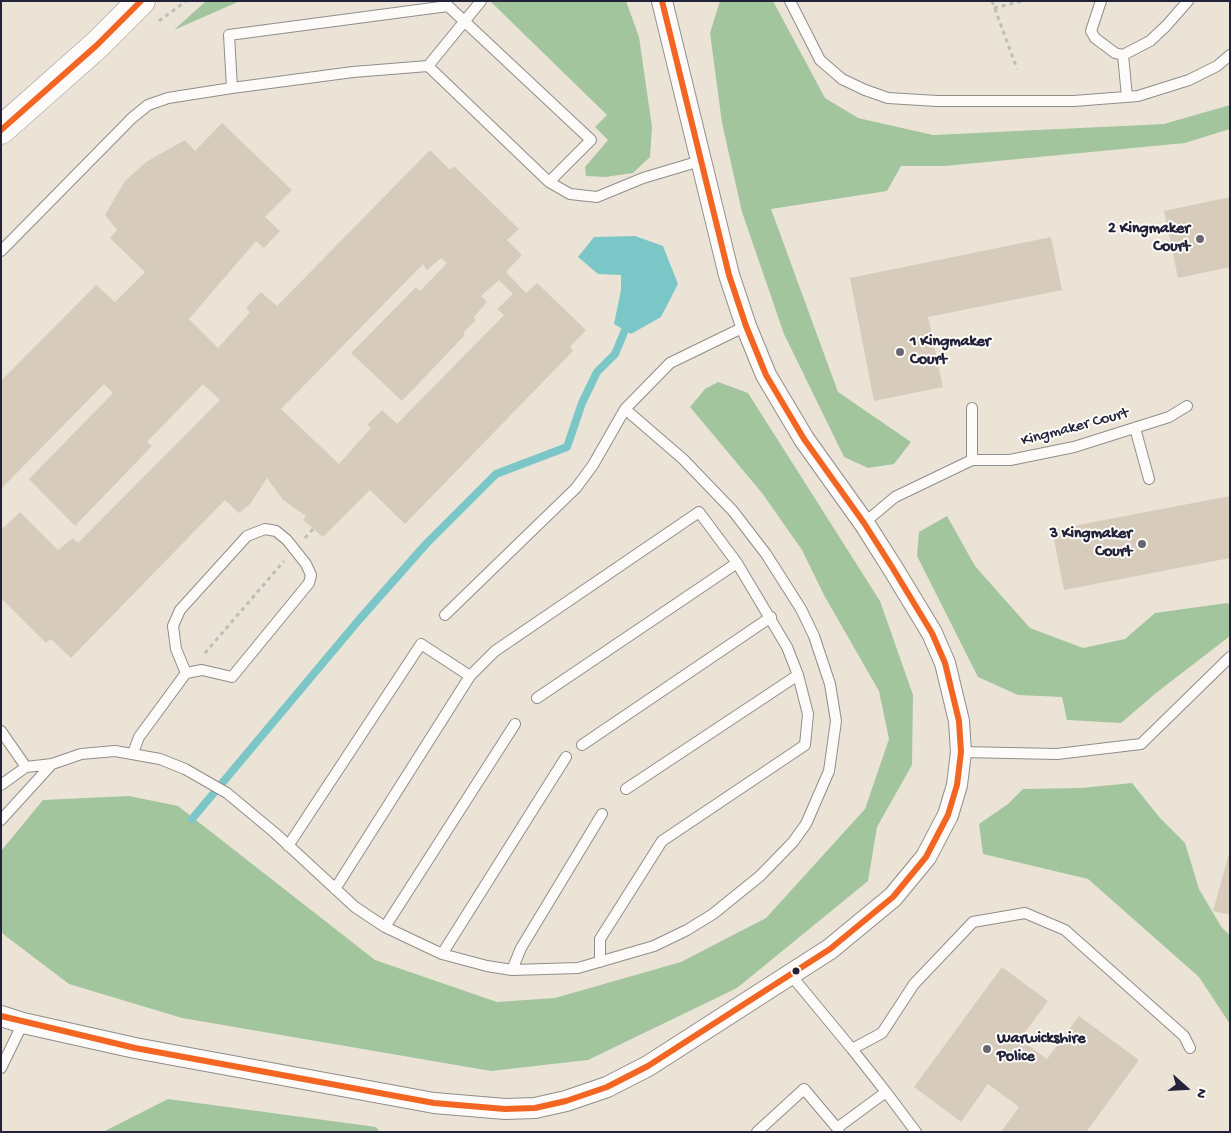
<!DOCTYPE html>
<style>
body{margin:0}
#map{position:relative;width:1231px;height:1133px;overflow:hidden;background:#ebe4d6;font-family:"Gochi Hand",sans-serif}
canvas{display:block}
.frame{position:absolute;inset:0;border:2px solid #22223b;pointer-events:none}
.north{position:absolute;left:1161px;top:1063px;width:50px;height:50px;-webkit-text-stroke:4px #fdfcf7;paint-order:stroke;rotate:109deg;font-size:14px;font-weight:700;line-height:20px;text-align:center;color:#22223b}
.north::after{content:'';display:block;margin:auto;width:18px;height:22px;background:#22223b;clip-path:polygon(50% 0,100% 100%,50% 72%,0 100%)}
</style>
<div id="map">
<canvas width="1231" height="1133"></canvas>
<div class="frame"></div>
<div class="north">N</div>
</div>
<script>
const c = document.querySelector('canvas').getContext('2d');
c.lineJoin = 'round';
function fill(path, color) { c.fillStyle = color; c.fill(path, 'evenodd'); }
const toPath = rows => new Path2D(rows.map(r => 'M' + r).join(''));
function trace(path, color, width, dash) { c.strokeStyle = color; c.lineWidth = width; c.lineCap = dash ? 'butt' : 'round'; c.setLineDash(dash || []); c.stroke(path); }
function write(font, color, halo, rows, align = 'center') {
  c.font = font + ' "Gochi Hand",sans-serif'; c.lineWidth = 4; c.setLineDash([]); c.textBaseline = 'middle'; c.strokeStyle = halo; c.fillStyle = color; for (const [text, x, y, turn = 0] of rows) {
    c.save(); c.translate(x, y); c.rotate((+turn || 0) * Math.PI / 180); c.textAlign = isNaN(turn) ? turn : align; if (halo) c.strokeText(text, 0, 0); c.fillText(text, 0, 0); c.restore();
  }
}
fill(toPath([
 [206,1,240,1,174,30],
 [490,1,626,1,639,37,652,127,650,157,633,173,605,177,586,176,585,167,608,140,595,127,607,115],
 [720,1,773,1,825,98,858,118,933,135,1164,124,1230,105,1230,129,1185,143,945,166,901,166,887,191,771,209,838,392,911,442,894,464,868,468,844,457,784,334,742,212,722,123,710,33],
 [718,382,748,393,880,601,913,695,912,765,877,827,868,881,737,988,588,1060,491,1071,182,1018,69,984,3,934,1,929,1,851,43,800,129,796,178,806,375,960,497,1002,555,998,681,962,766,918,865,809,889,739,879,691,825,597,802,550,762,493,690,407,705,389],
 [947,516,975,566,1030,628,1083,648,1125,639,1155,613,1227,603,1230,604,1230,636,1156,693,1121,723,1067,720,1062,697,1018,695,978,677,917,556,919,532],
 [1132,783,1160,818,1185,843,1199,889,1222,928,1230,935,1230,1024,1199,977,1088,879,983,854,979,824,1008,804,1023,789,1081,788],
 [168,1099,376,1127,380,1132,103,1132]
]), '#a2c59e');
fill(toPath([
 [635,236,663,246,678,284,661,317,631,334,614,324,621,290,621,275,598,274,578,257,594,237]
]), '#7bc7c8');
trace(toPath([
 [192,819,358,621,426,544,496,474,567,447,582,403,597,372,615,354,625,330]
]), '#7bc7c8', 8);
fill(toPath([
 [222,123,292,190,265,217,280,231,264,248,256,241,189,319,218,348,250,312,246,308,261,292,277,306,430,150,450,170,454,166,519,229,507,240,522,255,506,272,526,293,537,283,586,330,570,347,573,351,405,524,370,490,323,537,303,520,306,516,283,500,267,478,250,504,239,513,225,500,71,658,51,639,46,643,1,598,1,526,3,528,20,512,58,550,73,538,78,543,220,400,203,384,147,442,152,446,75,526,29,479,113,393,104,384,1,489,1,381,96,285,115,302,145,272,110,238,117,230,105,215,125,181,146,162,185,140,195,151],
 [441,258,447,263,420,291,416,287,351,353,402,401,465,335,463,333,476,320,474,317,487,302,481,296,499,280,513,294,497,309,504,315,397,424,382,410,367,425,371,428,339,464,281,409,423,264,427,270],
 [1230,197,1230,267,1178,278,1164,211],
 [1051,237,1062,290,928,317,943,387,874,401,850,278],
 [1230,496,1230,558,1064,590,1052,530],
 [1230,850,1230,915,1213,911],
 [1002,967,1048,1001,1020,1039,1047,1059,1079,1016,1139,1060,1086,1132,1001,1132,1019,1107,988,1084,961,1122,914,1087]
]), '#d7cbbc');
const lane = toPath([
 [481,1,428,66,549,182,570,194,597,197,643,178,700,161],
 [790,1,820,60,842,79,865,90,888,98,937,101,1074,101,1138,96,1189,80,1217,66,1230,55],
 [1101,1,1091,31,1095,38,1115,53,1123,55,1150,41,1166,26,1188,1],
 [1123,55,1127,97],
 [232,88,229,35,448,6,591,140,549,182],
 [1,251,132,118,148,105,168,98,232,88,353,72,428,66],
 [972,408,972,460],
 [625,409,670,363,746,326],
 [1135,428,1149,479],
 [864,523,895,497,972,460,1010,460,1074,447,1169,417,1187,406],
 [537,698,737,563],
 [1,731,26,767],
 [582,745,771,617],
 [961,752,1057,754,1141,744,1230,657],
 [133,753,139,737,186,673,202,670,232,677,309,583,311,575,306,564,287,540,276,531,265,529,247,536,180,610,173,626,176,649,186,673],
 [1,785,26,767,52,764,81,754,115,751,160,759,185,769,227,793,275,833,355,907,385,927,442,954,487,966,512,970,578,968,654,946,687,930,713,914,760,876,793,842,806,824,829,771,836,721,830,684,814,636,801,609,766,554,733,511,683,459,625,409,593,465,576,488,445,615],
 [626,789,798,675],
 [1,820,52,764],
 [288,846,421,644,470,676],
 [335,889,470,676,495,651,699,512,737,563,787,647,798,675,808,714,805,745,662,841,600,939,600,962],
 [385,927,515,724],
 [442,954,566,757],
 [512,970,521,948,602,814],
 [790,974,852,1049,882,1033,914,984,973,922,1025,913,1065,930,1184,1036,1190,1048],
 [1,1068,23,1023],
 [886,1092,916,1132],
 [757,1132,804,1089,837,1128],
 [839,1132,837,1128,886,1092,852,1049]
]);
const street = toPath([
 [1,1016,23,1023,135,1048,434,1103,505,1109,535,1108,566,1101,607,1087,648,1066,830,949,893,897,926,857,948,815,957,785,961,752,959,721,945,663,932,633,892,567,864,523,804,439,766,375,746,326,729,275,662,1]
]);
const secondary = toPath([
 [1,130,97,45,141,1]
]);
trace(lane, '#908d8a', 12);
trace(street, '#908d8a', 22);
trace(secondary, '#908d8a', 29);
trace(toPath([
 [992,1,1017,69],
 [994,8,1022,1],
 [159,21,186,1],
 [305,538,313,529],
 [205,653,284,561]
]), '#bdbcbc', 3, [4, 4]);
trace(lane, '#fcfbf9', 10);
trace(street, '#fcfbf9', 20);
trace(secondary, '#fcfbf9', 28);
trace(toPath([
 [1,130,97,45,141,1],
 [1,1016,135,1048,434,1103,505,1109,535,1108,566,1101,607,1087,648,1066,830,949,893,897,926,857,948,815,957,785,961,752,959,721,945,663,932,633,892,567,864,523,804,439,766,375,746,326,729,275,662,1]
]), '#f26522', 6);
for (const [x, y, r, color] of [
 [1200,239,5,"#686671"],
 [900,352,5,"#686671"],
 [1142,544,5,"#686671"],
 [796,971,4.5,"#22223b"],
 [987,1049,5,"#686671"]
]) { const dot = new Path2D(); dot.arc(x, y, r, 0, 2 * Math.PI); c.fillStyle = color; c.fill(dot); trace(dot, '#fdfcf7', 2); }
write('bold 16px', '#22223b', '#fdfcf7', [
 ["2 Kingmaker",1190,230],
 ["Court",1190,248],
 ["1 Kingmaker",910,343,"left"],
 ["Court",910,361,"left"],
 ["3 Kingmaker",1132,535],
 ["Court",1132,553],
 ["Warwickshire",997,1040,"left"],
 ["Police",997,1058,"left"]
], 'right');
write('16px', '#22223b', '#fdfcf7', [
 ["Kingmaker Court",1075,428,-15]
]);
</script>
